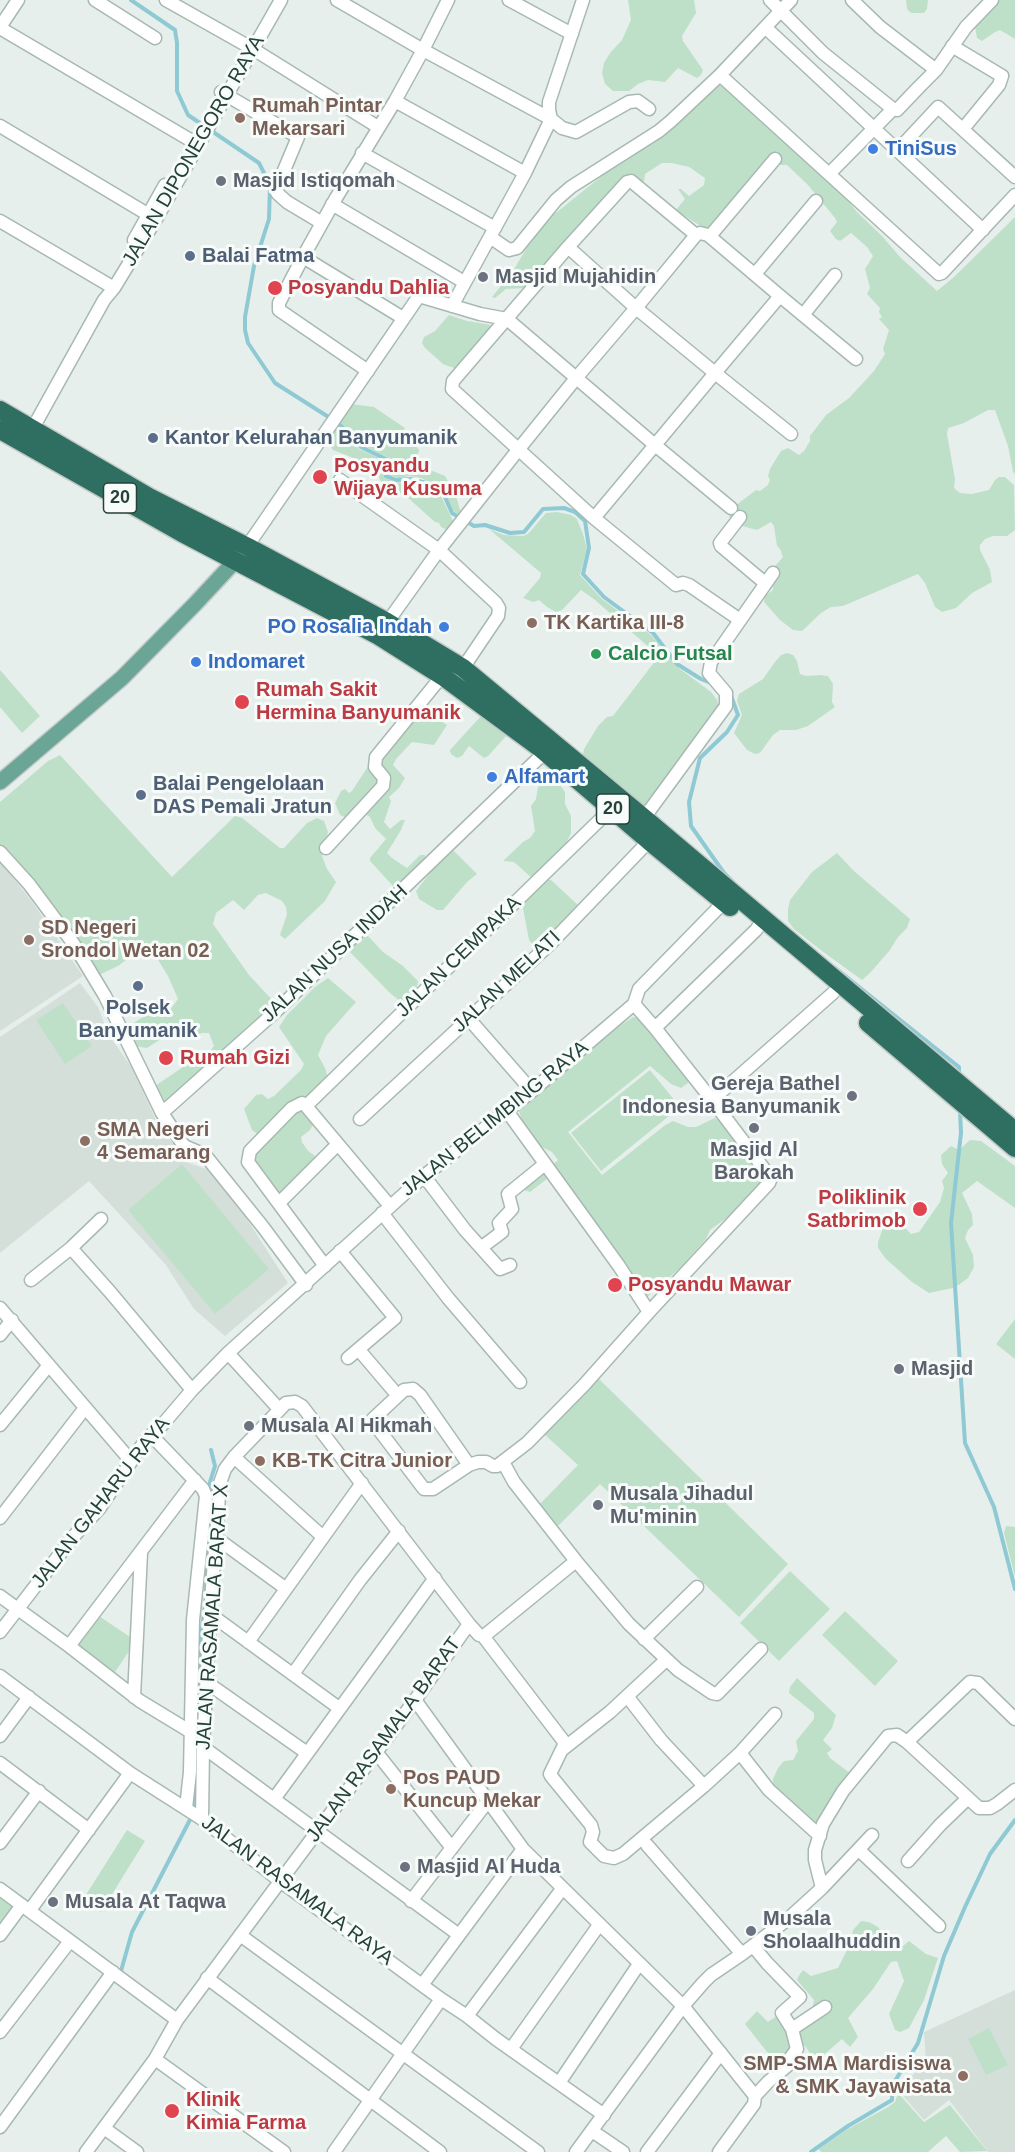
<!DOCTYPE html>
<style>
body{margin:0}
canvas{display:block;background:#e6efeb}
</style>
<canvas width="1015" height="2152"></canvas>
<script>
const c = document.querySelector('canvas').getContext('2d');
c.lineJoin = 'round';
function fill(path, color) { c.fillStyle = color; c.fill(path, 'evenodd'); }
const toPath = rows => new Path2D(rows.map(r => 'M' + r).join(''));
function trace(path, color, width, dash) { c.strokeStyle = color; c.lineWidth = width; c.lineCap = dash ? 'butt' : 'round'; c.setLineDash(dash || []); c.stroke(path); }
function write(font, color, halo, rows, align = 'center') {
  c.font = font + ' Helvetica,sans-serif'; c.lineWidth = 6; c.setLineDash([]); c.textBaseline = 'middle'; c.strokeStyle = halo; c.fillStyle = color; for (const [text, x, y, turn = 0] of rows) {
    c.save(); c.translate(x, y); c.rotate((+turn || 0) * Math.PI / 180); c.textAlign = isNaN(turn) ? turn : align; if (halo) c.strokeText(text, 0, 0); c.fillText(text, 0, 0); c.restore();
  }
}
fill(toPath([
 [0,861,33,903,83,976,0,1031],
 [80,983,98,1007,109,1035,132,1068,156,1120,186,1162,207,1169,239,1207,288,1283,225,1336,194,1309,166,1265,89,1181,0,1253,0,1037],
 [1015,1990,1015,2152,988,2152,949,2100,924,2120,897,2089,926,2063,924,2032]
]), '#d4dfda');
fill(toPath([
 [628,0,694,0,696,13,682,36,683,41,703,70,701,75,697,78,678,68,665,82,648,80,638,84,629,91,613,91,605,84,602,73,604,63,610,53,622,40,631,20],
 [906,0,928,0,927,9,924,13,911,13,907,9],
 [993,0,1015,0,1015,39,1000,30,995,32,982,41,977,38,975,27],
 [714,86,723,86,840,191,857,212,883,237,900,257,937,291,954,277,1015,217,1015,474,1013,472,1008,446,995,410,988,410,964,423,948,428,947,434,955,479,954,488,960,493,972,494,989,490,995,480,999,477,1005,477,1014,485,1015,530,1007,536,993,536,985,539,980,545,980,550,990,570,992,582,972,593,956,608,942,612,935,607,925,583,918,574,843,606,831,607,821,613,802,631,793,630,780,620,764,602,765,596,773,590,773,574,775,566,783,557,780,549,777,546,774,526,771,522,757,530,742,526,738,527,731,521,729,516,735,506,756,490,760,491,768,485,770,480,768,476,770,469,781,451,788,448,799,455,804,451,810,441,810,436,826,415,849,398,874,371,885,354,883,349,889,330,879,319,882,317,879,312,880,308,867,294,870,288,865,269,873,256,867,247,851,233,840,241,836,239,830,231,837,222,835,218,808,185,787,165,775,165,710,229,705,229,676,210,685,199,678,189,681,189,689,196,704,185,705,178,689,167,672,163,662,163,645,174,644,182,633,179,526,288,506,289,495,298,492,297,513,271,538,229,547,220],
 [449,315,467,321,491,325,486,336,460,367,454,368,443,364,425,348,422,343,424,337,435,331],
 [351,404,374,407,405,428,399,436,400,438,410,446,416,446,419,450,417,460,423,467,445,476,455,493,461,513,458,514,452,510,445,493,436,485,421,478,409,476,398,478,389,475,393,460,362,445,342,425,340,419],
 [337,425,359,449,386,461,385,477,395,482,426,485,440,494,454,523,448,530,441,527,439,523,435,522,407,497,382,483,375,471,351,457,333,450,327,441,326,437],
 [557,512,571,515,577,519,583,534,587,549,580,575,602,599,651,635,680,669,711,692,717,700,720,709,648,806,643,807,594,772,583,755,584,749,598,726,607,717,613,716,659,656,595,600,581,590,562,610,556,612,547,607,539,600,533,602,523,598,540,578,541,573,489,529,504,535,523,536,528,534,546,513],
 [787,653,793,655,797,661,800,674,806,676,820,675,828,676,833,684,832,702,835,707,808,726,796,730,780,730,773,735,760,753,755,754,747,750,734,733,742,715,737,701,739,694,763,679,775,662,781,655],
 [0,670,40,716,22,733,0,707],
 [423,709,447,725,434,745,412,742,396,759,393,765,405,778,399,788,389,797,391,801,384,822,390,829,401,820,405,820,401,830,387,853,392,858,407,868,420,855,425,855,424,862,389,897,394,887,370,861,370,858,386,839,375,828,370,817,364,813,345,817,340,815,335,803,341,791,345,789,349,793,352,791,376,754],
 [482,715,507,735,488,756,484,758,469,746,462,756,457,758,451,754,450,750],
 [60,755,172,877,235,816,242,818,280,848,284,848,307,823,317,818,324,821,328,832,322,856,327,869,336,882,325,901,285,939,280,935,287,914,286,907,282,901,266,893,258,895,244,910,233,900,216,913,213,924,249,975,276,1004,177,1093,162,1104,155,1086,183,1067,205,1057,214,1046,209,1033,202,1033,187,1040,172,1032,147,1048,135,1046,131,1030,135,1022,143,1017,169,1011,178,999,168,976,158,960,145,946,118,966,99,975,32,882,0,845,0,802,48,761],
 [546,783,559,784,565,792,565,804,571,816,571,833,565,846,533,879,514,862,503,861,523,842,530,838,535,831,531,806,536,799,538,787],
 [454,851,477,874,467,882,443,910,437,910,419,899,416,891,437,864,445,855],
 [837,853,854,871,910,919,907,928,898,937,890,950,870,973,862,980,822,951,794,929,788,921,788,909,790,900,812,872],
 [543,879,551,880,579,906,540,948,535,947,529,940,523,908,525,900],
 [368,936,383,952,403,966,418,981,416,992,406,1002,402,1003,389,992,350,952,361,937],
 [328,978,356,1002,326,1036,318,1055,325,1068,328,1079,310,1098,314,1123,310,1130,301,1137,302,1142,308,1151,314,1155,316,1161,278,1196,252,1168,260,1136,252,1130,244,1109,256,1095,262,1094,268,1099,274,1096,301,1070,304,1064,279,1027,287,1015,315,987],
 [63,1003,92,1046,65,1064,36,1020],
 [633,1017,639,1018,655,1036,687,1077,688,1083,681,1088,671,1084,650,1066,568,1132,602,1175,664,1126,673,1121,688,1127,696,1127,715,1118,724,1125,741,1150,768,1180,736,1211,710,1230,706,1239,681,1267,646,1298,548,1178,530,1192,524,1190,520,1183,549,1168,558,1160,552,1152,542,1147,525,1130,519,1111,590,1051,602,1038],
 [650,1070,680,1107,601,1171,571,1133],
 [970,1140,981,1141,1015,1166,1015,1208,977,1181,962,1193,972,1214,973,1225,968,1230,965,1238,973,1255,974,1267,968,1278,960,1284,953,1288,929,1293,912,1282,886,1259,878,1248,878,1242,883,1228,890,1219,896,1218,911,1234,919,1232,940,1202,944,1188,942,1181,948,1173,942,1164,941,1155,951,1146,959,1150],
 [182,1164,269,1269,215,1314,128,1210],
 [1015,1319,1015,1359,996,1344],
 [598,1378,788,1564,739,1617,600,1484,555,1529,536,1508,578,1465,544,1434],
 [1006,1526,1015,1527,1015,1577,1004,1533],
 [790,1571,830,1609,779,1661,740,1623],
 [845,1611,898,1661,875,1686,822,1635],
 [96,1614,136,1641,115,1672,75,1645],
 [797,1678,836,1715,832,1728,823,1740,832,1749,827,1753,830,1758,851,1774,818,1828,773,1788,773,1779,778,1768,784,1761,793,1760,798,1751,796,1741,814,1719,814,1713,789,1693,790,1687],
 [127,1830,145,1841,101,1912,82,1901],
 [0,1896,14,1907,0,1925],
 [861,1921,869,1922,878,1927,884,1937,893,1942,903,1946,909,1941,926,1954,938,1958,924,2000,909,2028,900,2032,895,2030,889,2014,904,1981,897,1961,891,1962,873,1989,848,2018,858,2037,850,2047,842,2039,819,2059,812,2057,806,2047,798,2040,787,2054,788,2059,778,2066,745,2024,757,2011,768,2022,778,2015,791,2020,810,2018,814,2000,797,1980,798,1977,803,1970,811,1976,838,1968,851,1942,853,1930],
 [989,2028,1008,2065,986,2075,968,2039],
 [898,2093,924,2122,950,2105,987,2151,960,2152,946,2136,928,2152,821,2152,819,2149,848,2129,888,2107,895,2102]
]), '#bfe0c8');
trace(toPath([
 [131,0,175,30,177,43,177,91,188,115,259,163,270,185,269,219,254,266,245,317,245,330,248,343,275,383,338,423,361,447,390,461,386,476,396,480,410,479,431,484,444,495,452,513,474,526,485,525,510,533,524,532,543,509,564,508,575,512,585,521,589,548,583,574,604,597,653,633,677,664,701,679,711,683],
 [730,693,738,715,727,732,700,758,689,802,691,826,724,873,733,882],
 [834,967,959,1067,959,1076],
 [960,1111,961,1133,951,1223,965,1443,994,1507,1015,1589],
 [210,1493,210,1482,215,1466,211,1450],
 [206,1595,208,1536],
 [199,1715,200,1644,205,1605],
 [196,1759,197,1743],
 [121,1971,132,1932,195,1810,195,1776],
 [811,2152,848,2126,892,2100,892,2086,918,2043,944,1956,965,1907,990,1854,1015,1820]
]), '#8ec9d4', 4);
const minor = toPath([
 [95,0,155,38],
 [166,0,253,49,378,127],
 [337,0,423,50,395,101,336,198,303,257,403,318],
 [448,0,423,50,551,119,562,128,576,132,629,102,638,101,649,109],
 [509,0,572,34],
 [770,0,823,53,893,109],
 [852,0,880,27,936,70],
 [0,27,18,0],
 [0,28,197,144],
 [766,28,983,230],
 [952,46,1002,76,999,85,963,129],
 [720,75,939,274,942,273,1015,195],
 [221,92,298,137,277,187,277,193,287,202,322,223],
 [395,101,525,173],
 [0,126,154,218],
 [897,151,938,107,1015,177],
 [362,153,495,228],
 [830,173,893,109,897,110,919,87,936,70,966,27,992,0],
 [332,204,464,282],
 [0,221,114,288],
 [696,235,631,181,627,182,568,247,453,381,452,389,594,518,655,445,731,508],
 [710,236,775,159],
 [490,237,509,250,517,248,556,200,571,187,659,131,671,121,720,75,791,0],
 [134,240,165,185],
 [303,257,279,303,279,310,368,371],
 [755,274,816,201],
 [780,296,856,359],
 [452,306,525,173,551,119,549,110,549,102,583,0],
 [803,315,835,275],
 [29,435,104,300,114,288,156,219,281,0],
 [340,480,439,550,496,603,499,608,498,616,463,668],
 [740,517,720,543,721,546,765,583],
 [594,518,676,585,683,583,689,585,740,620],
 [244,551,419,296,480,314,507,319,655,445,715,373,791,434],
 [384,627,439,550,518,450,577,377,636,308,696,235,700,233,708,235,780,296,715,373,636,308,568,247],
 [644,818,726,706,726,693,709,673,711,662,773,573],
 [326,848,383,786,384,778,375,767,376,757,442,676],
 [0,852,29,884,73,943,105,996,162,1113,184,1146,205,1155,263,1227,306,1285],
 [634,1004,639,989,724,902],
 [469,1019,532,1091],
 [712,1100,833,993],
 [306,1106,612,808],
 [162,1113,275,1012,545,752],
 [360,1119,551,943,649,841],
 [424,1176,465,1230,500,1269,510,1265],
 [279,1203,338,1144],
 [382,1213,448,1298,520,1382],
 [482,1247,502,1232,499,1223,512,1209,508,1194,545,1164],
 [71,1248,111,1293,192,1390],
 [340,1251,395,1318,348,1358],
 [325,1266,248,1162,250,1151,292,1108,302,1103,306,1106,390,1206],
 [31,1280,71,1248,101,1219],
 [0,1308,131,1461],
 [649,1312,769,1183,771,1178,712,1100,655,1028],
 [0,1335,12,1320],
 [359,1350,393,1390],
 [228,1353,279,1409],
 [0,1425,49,1365],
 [151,1435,203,1489,206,1496,193,1620,190,1772,186,1808],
 [234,1457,322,1536],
 [503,1462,514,1482,576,1561,629,1624,678,1670,712,1693,717,1694,761,1649],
 [469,1465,420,1395,413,1389,404,1390,373,1419,373,1422,424,1489,433,1489,469,1465,478,1462,486,1462,493,1466,497,1466,527,1443,584,1385,649,1312,619,1266,507,1111],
 [0,1518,85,1408],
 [215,1537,285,1588],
 [0,1596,69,1646,140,1701,191,1732],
 [210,1614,339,1708],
 [0,1632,73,1537,99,1509,145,1441,163,1424,192,1390,228,1353,424,1176,532,1091,634,1004,655,1028,756,930,763,920],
 [483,1636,565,1743,550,1774,551,1776,591,1825,593,1832,590,1842,604,1856,614,1858,623,1854,704,1786],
 [644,1639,697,1587],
 [248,1642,362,1483],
 [69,1646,195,1480],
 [293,1674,360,1580,399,1531],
 [0,1676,130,1773,202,1819,280,1881,441,1999,334,2152],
 [206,1682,307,1753],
 [627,1696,661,1740,704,1786,740,1753],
 [134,1697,141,1553],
 [415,1700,523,1849,683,2006,755,2096],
 [775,1714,740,1753,769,1790,820,1836],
 [0,1736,29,1697],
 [907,1742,970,1682,978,1683,1015,1719],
 [203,1747,459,1935],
 [563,1749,610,1712,666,1660],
 [376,1752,452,1848],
 [0,1763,89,1830],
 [274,1799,435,1578],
 [202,1819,203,1747,210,1614,220,1483,225,1469,234,1457,286,1403,295,1402,302,1406,469,1624],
 [0,1843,39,1791],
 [647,1845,742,1954],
 [859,1850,939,1926],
 [908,1861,940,1825,968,1798],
 [822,1888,815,1860,815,1850,823,1824,843,1791,888,1736,897,1735,907,1742,979,1808,990,1808,997,1804,1015,1790],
 [0,1889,177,2020],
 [411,1901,488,1801],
 [30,1910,130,1773],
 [0,1935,22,1905],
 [240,1935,538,2152],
 [753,1946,767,1963,800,1997,782,2013,792,2029,797,2049,791,2057,787,2066,768,2082,755,2096],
 [207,1978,440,2152],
 [422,1985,523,1849],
 [441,1999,467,2016,496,2039,604,2115],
 [467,2016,562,1889],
 [792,2029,825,2007],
 [0,2032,70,1941],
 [511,2049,599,1925],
 [155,2059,177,2020,415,1700,469,1624,479,1635,484,1636,576,1561],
 [559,2083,639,1964],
 [0,2127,113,1972],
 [104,2128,137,2152],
 [592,2131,623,2152],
 [86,2152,155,2059,284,2152],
 [576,2152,683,2006,703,1983,711,1975,742,1954,788,1919,822,1888,872,1835],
 [647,2152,721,2053],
 [719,2152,754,2104,755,2096]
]);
const major = toPath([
 [0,782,122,678,195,604,236,560]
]);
const highway = toPath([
 [0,410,149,497,248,547,387,622,463,668,644,818,1015,1131],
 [0,430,182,533,377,635,445,678,540,748,649,841,730,907],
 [868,1023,1015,1148]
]);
trace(minor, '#a8b8b2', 15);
trace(major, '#c2cac8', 18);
trace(highway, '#c2cac8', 21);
trace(minor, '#fff', 12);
trace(major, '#6aa596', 15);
trace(highway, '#2f6f62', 18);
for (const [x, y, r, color] of [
 [240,118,6,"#8d6e63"],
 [873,149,6,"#3f7fe0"],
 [221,181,6,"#6b7280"],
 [190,256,6,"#5c6f8a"],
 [483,277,6,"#6b7280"],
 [275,288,8,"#e0444e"],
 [153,438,6,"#5c6f8a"],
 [320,477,8,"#e0444e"],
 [532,623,6,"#8d6e63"],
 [444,627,6,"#3f7fe0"],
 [596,654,6,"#2e9e5b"],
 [196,662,6,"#3f7fe0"],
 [242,702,8,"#e0444e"],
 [492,777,6,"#3f7fe0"],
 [141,795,6,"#5c6f8a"],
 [29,940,6,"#8d6e63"],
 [138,986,6,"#5c6f8a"],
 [166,1058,8,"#e0444e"],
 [852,1096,6,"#6b7280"],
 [754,1128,6,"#6b7280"],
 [85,1141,6,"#8d6e63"],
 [920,1209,8,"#e0444e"],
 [615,1285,8,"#e0444e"],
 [899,1369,6,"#6b7280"],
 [249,1426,6,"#6b7280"],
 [260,1461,6,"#8d6e63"],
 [598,1505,6,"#6b7280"],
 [391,1789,6,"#8d6e63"],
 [405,1867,6,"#6b7280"],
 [53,1902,6,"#6b7280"],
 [751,1931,6,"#6b7280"],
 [963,2076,6,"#8d6e63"],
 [172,2111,8,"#e0444e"]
]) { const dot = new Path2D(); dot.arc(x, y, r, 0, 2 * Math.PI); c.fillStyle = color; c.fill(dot); trace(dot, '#f7fbf9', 2); }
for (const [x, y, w] of [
 [120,498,33],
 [613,809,33]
]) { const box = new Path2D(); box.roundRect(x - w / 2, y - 15, w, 30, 4.5); c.fillStyle = '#f7fbf9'; c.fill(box); trace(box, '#24423a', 1.5); }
write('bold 18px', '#24423a', null, [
 ["20",120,498],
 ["20",613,809]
]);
write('bold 20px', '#785e54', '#f7fbf9', [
 ["Rumah Pintar",252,106],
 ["Mekarsari",252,129],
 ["TK Kartika III-8",544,623],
 ["SD Negeri",41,928],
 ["Srondol Wetan 02",41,951],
 ["SMA Negeri",97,1130],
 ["4 Semarang",97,1153],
 ["KB-TK Citra Junior",272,1461],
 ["Pos PAUD",403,1778],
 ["Kuncup Mekar",403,1801],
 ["SMP-SMA Mardisiswa",951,2064,"right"],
 ["& SMK Jayawisata",951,2087,"right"]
], 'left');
write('bold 20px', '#366cbe', '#f7fbf9', [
 ["TiniSus",885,149],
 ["PO Rosalia Indah",432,627,"right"],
 ["Indomaret",208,662],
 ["Alfamart",504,777]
], 'left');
write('20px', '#24423a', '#f7fbf9', [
 ["JALAN DIPONEGORO RAYA",194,151,-60],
 ["JALAN NUSA INDAH",335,954,-43],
 ["JALAN CEMPAKA",459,957,-44],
 ["JALAN MELATI",507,982,-43],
 ["JALAN BELIMBING RAYA",495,1119,-39],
 ["JALAN GAHARU RAYA",101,1503,-52],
 ["JALAN RASAMALA BARAT X",213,1617,-86],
 ["JALAN RASAMALA BARAT",384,1740,-54],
 ["JALAN RASAMALA RAYA",297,1891,37]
]);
write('bold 20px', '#5b616d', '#f7fbf9', [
 ["Masjid Istiqomah",233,181],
 ["Masjid Mujahidin",495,277],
 ["Gereja Bathel",840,1084,"right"],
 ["Indonesia Banyumanik",840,1107,"right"],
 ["Masjid Al",754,1150,"center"],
 ["Barokah",754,1173,"center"],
 ["Masjid",911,1369],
 ["Musala Al Hikmah",261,1426],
 ["Musala Jihadul",610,1494],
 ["Mu'minin",610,1517],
 ["Masjid Al Huda",417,1867],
 ["Musala At Taqwa",65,1902],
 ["Musala",763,1919],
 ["Sholaalhuddin",763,1942]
], 'left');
write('bold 20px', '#4e5e75', '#f7fbf9', [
 ["Balai Fatma",202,256],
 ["Kantor Kelurahan Banyumanik",165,438],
 ["Balai Pengelolaan",153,784],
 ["DAS Pemali Jratun",153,807],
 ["Polsek",138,1008,"center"],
 ["Banyumanik",138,1031,"center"]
], 'left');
write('bold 20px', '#be3a42', '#f7fbf9', [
 ["Posyandu Dahlia",288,288],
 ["Posyandu",334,466],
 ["Wijaya Kusuma",334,489],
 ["Rumah Sakit",256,690],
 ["Hermina Banyumanik",256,713],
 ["Rumah Gizi",180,1058],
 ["Poliklinik",906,1198,"right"],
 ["Satbrimob",906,1221,"right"],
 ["Posyandu Mawar",628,1285],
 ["Klinik",186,2100],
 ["Kimia Farma",186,2123]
], 'left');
write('bold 20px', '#27864d', '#f7fbf9', [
 ["Calcio Futsal",608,654]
], 'left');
</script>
